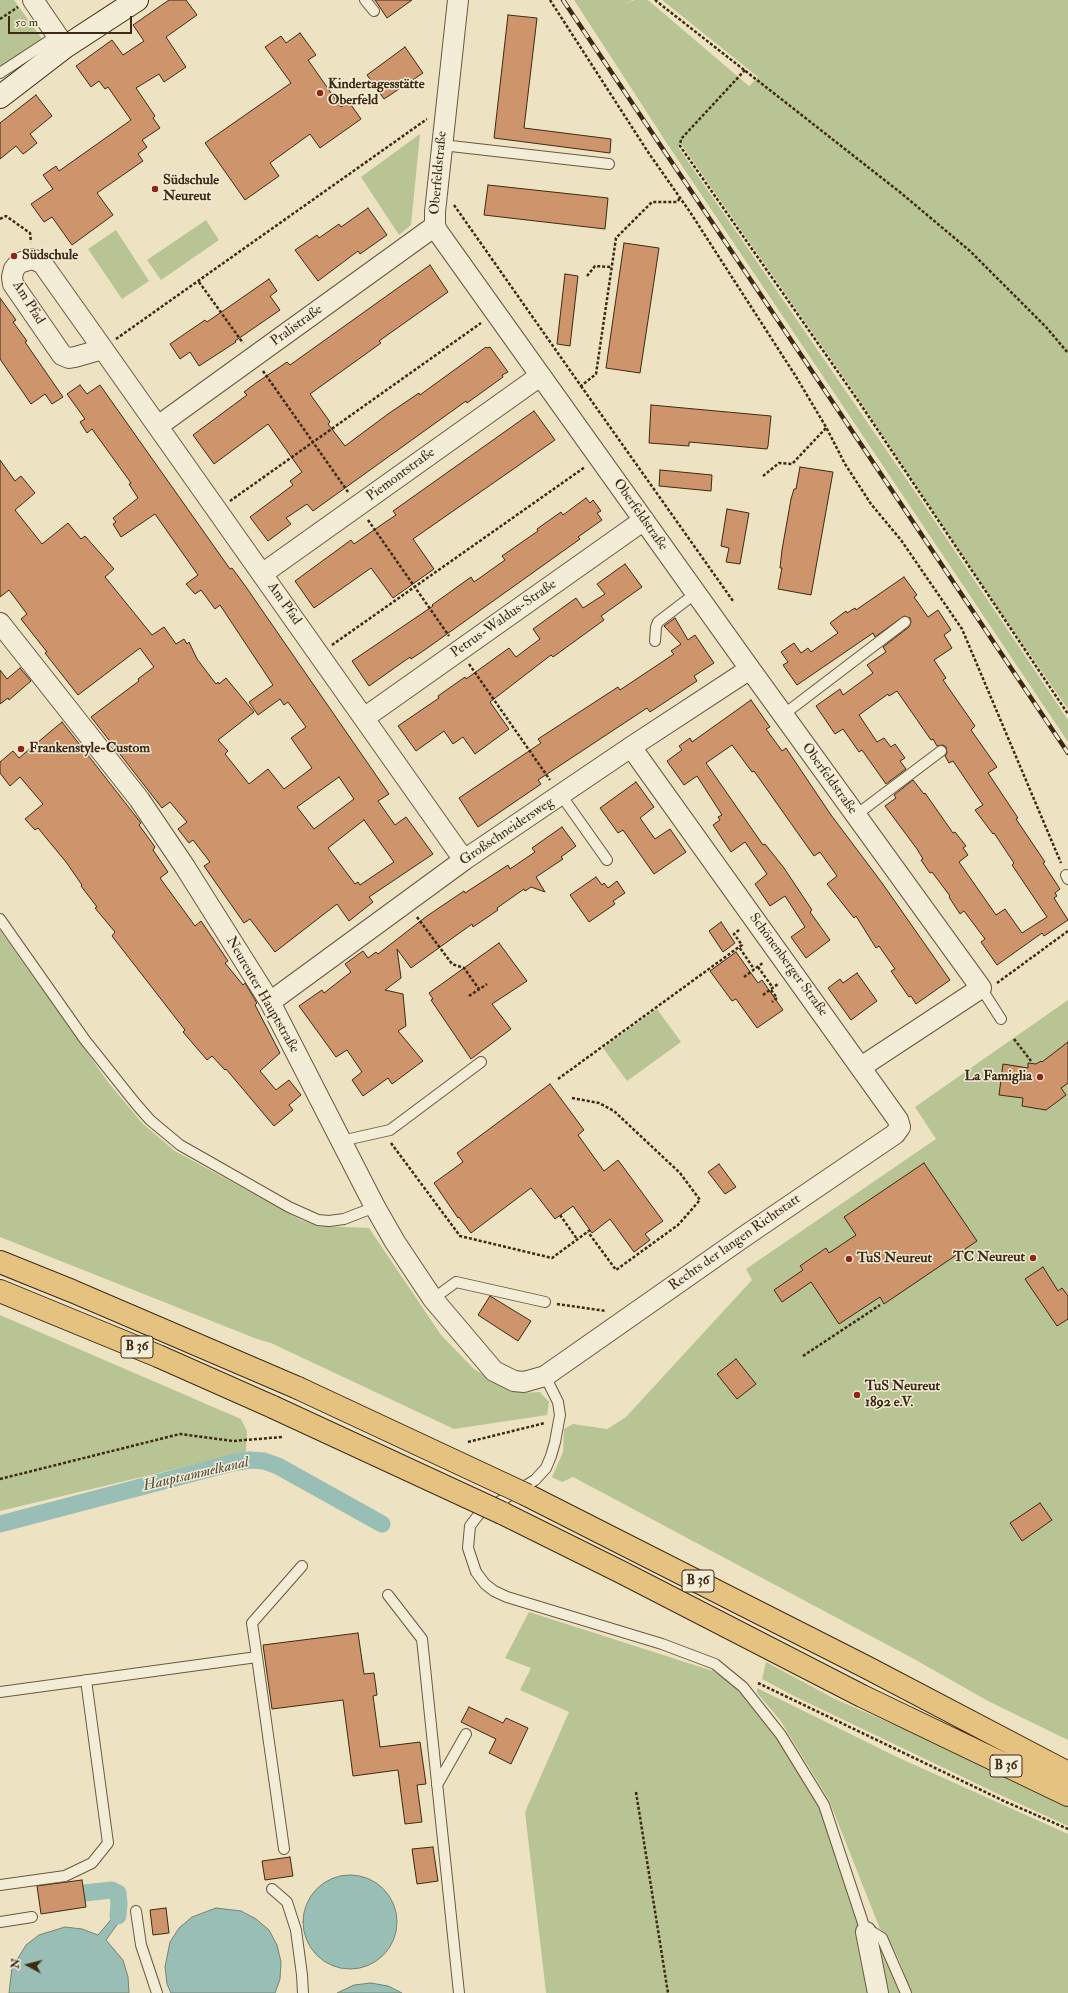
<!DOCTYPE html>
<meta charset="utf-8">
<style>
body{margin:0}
#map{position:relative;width:1068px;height:1993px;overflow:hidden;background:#ede3c2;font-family:"IM FELL Double Pica",serif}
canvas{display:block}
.north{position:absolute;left:8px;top:1945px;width:40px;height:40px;-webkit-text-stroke:3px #f3edd7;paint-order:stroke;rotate:277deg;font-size:11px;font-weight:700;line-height:16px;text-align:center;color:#3e2915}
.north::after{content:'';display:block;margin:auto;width:14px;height:18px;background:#3e2915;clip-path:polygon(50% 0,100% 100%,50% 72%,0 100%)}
.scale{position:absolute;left:8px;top:16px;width:124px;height:18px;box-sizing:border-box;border:2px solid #3e2915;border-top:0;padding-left:5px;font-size:12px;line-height:14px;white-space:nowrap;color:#3e2915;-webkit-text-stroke:3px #f3edd7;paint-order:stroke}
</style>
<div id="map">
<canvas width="1068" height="1993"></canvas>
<div class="north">N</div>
<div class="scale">50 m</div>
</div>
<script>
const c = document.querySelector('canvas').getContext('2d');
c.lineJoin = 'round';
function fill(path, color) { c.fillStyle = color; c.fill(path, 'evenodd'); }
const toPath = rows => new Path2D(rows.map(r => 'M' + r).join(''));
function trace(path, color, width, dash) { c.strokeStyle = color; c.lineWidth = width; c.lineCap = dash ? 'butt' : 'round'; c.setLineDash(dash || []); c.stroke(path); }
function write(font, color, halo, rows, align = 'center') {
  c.font = font + ' "IM FELL Double Pica",serif'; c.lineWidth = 3; c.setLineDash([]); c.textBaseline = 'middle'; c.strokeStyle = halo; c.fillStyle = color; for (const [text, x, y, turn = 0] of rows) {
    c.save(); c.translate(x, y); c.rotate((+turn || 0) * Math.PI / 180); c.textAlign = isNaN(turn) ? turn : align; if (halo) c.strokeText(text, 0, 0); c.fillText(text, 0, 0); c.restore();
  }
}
fill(toPath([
 [0,0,14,0,42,39,0,66],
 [574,0,633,0,624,4,635,0,648,0,749,86,758,77,662,0,1068,0,1068,709,995,604,852,389,681,144,678,147,920,499,1068,720,1068,742,668,145],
 [420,134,411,225,399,235,361,177],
 [206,220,219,240,161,280,147,260],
 [116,230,149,281,122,299,88,249],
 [0,930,108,1082,143,1124,175,1151,301,1220,318,1226,369,1228,441,1335,474,1369,497,1383,522,1393,540,1392,549,1402,547,1415,454,1429,271,1343,257,1339,0,1237],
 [1068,1000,1068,1740,988,1701,914,1659,573,1477,562,1482,552,1477,563,1452,564,1429,573,1424,607,1429,626,1417,752,1280,746,1269,936,1139,915,1107],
 [657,1009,681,1042,627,1081,603,1048],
 [0,1315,241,1419,247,1431,246,1452,0,1511],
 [529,1612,713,1671,743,1687,824,1805,866,1932,874,1933,906,1993,546,1993,525,1812,569,1712,520,1690,531,1668,505,1658],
 [766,1662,835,1699,948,1748,1068,1806,1068,1826,994,1792,796,1697,762,1679],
 [757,1688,897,1757,1068,1834,1068,1993,911,1993,899,1960,886,1934,880,1929,829,1800,780,1720,757,1693]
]), '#b8c493');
const water = toPath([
 '303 1922a47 47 0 1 1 94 0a47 47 0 1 1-94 0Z',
 [120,1889,122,1889,123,1914,121,1919,106,1940,123,1960,128,1977,129,1993,9,1993,12,1968,26,1945,39,1935,65,1927,82,1929,98,1935,114,1916,116,1897,120,1889],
 [216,1908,241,1911,256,1919,269,1930,277,1945,281,1962,280,1979,275,1993,171,1993,167,1984,165,1967,170,1942,179,1928,192,1917,216,1908],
 [371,1983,388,1986,402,1993,337,1993,354,1985,371,1983]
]);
fill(water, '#99beb5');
trace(water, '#758275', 1);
trace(toPath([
 [0,1524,232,1463,250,1460,264,1461,278,1466,382,1524],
 [84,1893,112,1890,118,1893,119,1904,118,1916]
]), '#99beb5', 17);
const building = toPath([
 [169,0,186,0,197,15,166,37,186,67,164,82,159,74,136,88,155,116,153,118,160,128,142,140,147,147,138,154,143,161,97,193,113,215,72,245,52,217,44,222,31,204,53,189,43,175,56,166,59,171,131,120,108,87,105,89,99,81,91,87,76,66,112,40,123,55,144,41,133,25,169,0],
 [375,0,412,0,387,18,375,0],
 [508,15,537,18,524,128,611,139,610,153,494,138,508,15],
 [300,33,316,55,308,60,341,107,349,102,361,119,320,148,310,134,270,163,279,176,245,200,205,143,291,83,265,47,281,36,286,43,300,33],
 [405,47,423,73,384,99,367,75,405,47],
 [36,95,52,116,30,134,37,143,26,152,23,154,16,146,0,159,0,123,36,95],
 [488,185,608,198,605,229,484,215,488,185],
 [368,208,387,235,360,254,358,251,318,281,295,250,317,235,319,238,339,224,341,227,368,208],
 [624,243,659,248,640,373,606,368,624,243],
 [430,265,448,292,379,341,381,343,310,394,330,422,328,424,345,446,388,414,419,393,420,395,424,392,486,347,487,348,490,347,508,372,502,375,503,377,467,403,466,401,313,511,307,504,286,518,291,524,268,541,250,517,293,485,290,481,302,472,268,424,214,464,193,435,247,395,244,392,256,383,287,362,290,365,430,265],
 [565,274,578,276,570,346,557,344,565,274],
 [269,279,277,291,270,296,280,310,235,341,236,342,199,366,190,352,180,359,170,344,205,320,207,322,269,279],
 [0,298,16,320,13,322,27,341,25,342,63,397,52,404,45,394,31,404,0,359,0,298],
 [80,385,87,394,100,385,230,569,232,568,246,587,389,794,378,801,395,825,406,817,433,854,369,897,373,902,349,921,337,904,275,952,250,919,244,923,204,866,210,862,193,840,189,843,178,829,187,822,170,802,162,808,91,717,139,681,138,679,154,667,140,648,78,695,45,653,47,652,21,619,27,614,9,590,0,597,0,460,15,481,21,476,35,493,15,510,42,544,68,523,81,539,85,536,114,569,105,577,152,635,164,627,176,644,184,639,187,644,189,642,197,659,216,684,218,682,219,684,226,678,254,712,218,740,228,751,225,754,249,784,268,769,284,789,312,768,291,738,306,727,288,702,284,705,280,699,258,715,249,702,273,685,220,605,215,609,201,590,195,594,186,584,198,575,155,514,121,537,113,524,116,522,113,518,138,498,129,484,131,483,92,429,87,433,80,422,85,419,67,394,80,385],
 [339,777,354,799,314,829,297,807,339,777],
 [364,820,394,862,360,885,358,882,355,884,328,848,364,820],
 [651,405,771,416,768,446,767,449,701,443,689,442,689,446,649,443,651,405],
 [534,411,555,440,413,539,434,569,393,598,371,568,314,608,295,581,351,540,354,544,384,523,396,515,393,511,534,411],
 [800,467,833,472,811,595,778,589,782,568,780,568,782,550,791,499,794,489,796,489,800,467],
 [660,470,712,475,711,491,659,486,660,470],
 [586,498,590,503,593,500,601,511,597,513,602,520,578,537,580,539,426,649,411,659,410,657,369,686,352,661,433,606,432,605,471,577,474,582,505,560,502,556,538,531,537,529,561,512,563,515,586,498],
 [727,509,749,513,740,564,726,562,729,548,721,546,727,509],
 [625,564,642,587,601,616,604,620,553,657,551,655,490,702,509,729,475,754,463,737,453,744,444,731,416,751,398,726,439,698,438,696,465,677,466,679,509,648,516,657,540,639,533,629,576,598,583,608,605,594,597,584,625,564],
 [904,577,917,595,914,597,928,617,938,610,951,630,944,635,952,648,934,660,946,678,943,680,975,726,971,730,997,767,988,773,1018,818,1016,819,1045,862,1043,863,1060,889,1055,893,1057,896,1054,898,1068,920,1044,936,1042,933,997,965,981,942,985,939,964,911,960,914,949,897,950,896,932,872,930,873,921,860,923,859,917,849,885,806,896,798,894,795,913,780,924,794,925,793,953,833,955,832,966,846,963,848,968,855,959,862,996,915,1005,909,1022,933,1047,917,1012,865,1014,863,994,833,993,834,975,810,983,805,953,761,949,763,945,756,947,753,946,747,943,745,937,746,933,739,931,740,897,691,889,696,888,694,859,715,877,742,884,738,891,747,895,744,905,758,900,761,906,769,886,784,862,750,859,752,843,729,835,734,816,706,840,689,843,695,873,673,867,665,886,652,883,647,909,627,911,622,910,618,904,616,875,637,873,633,797,685,783,665,788,662,781,652,794,643,801,653,808,648,811,652,838,633,830,623,846,611,847,613,855,608,856,610,904,577],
 [675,618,688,640,695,635,714,663,694,676,697,681,650,712,647,708,538,780,541,784,478,827,459,798,541,743,538,739,618,687,620,690,674,654,671,651,681,644,664,626,675,618],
 [20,668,31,681,9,700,8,698,0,704,0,670,7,679,20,668],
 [751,700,770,727,766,729,782,751,786,748,831,815,882,883,950,980,916,1004,911,996,909,997,891,971,895,969,879,946,876,948,856,916,854,918,827,884,837,876,820,852,814,856,754,771,752,772,732,745,706,763,763,845,765,844,784,868,812,910,810,912,830,940,806,958,791,937,805,927,785,896,770,906,755,884,767,874,745,842,731,852,713,825,720,820,718,817,722,815,697,776,684,785,667,761,682,750,679,746,690,738,692,742,751,700],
 [62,722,141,823,139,825,155,847,153,850,168,872,160,878,195,926,201,921,228,961,225,963,243,985,245,983,257,1003,255,1005,280,1053,260,1071,276,1090,289,1080,301,1095,289,1105,293,1110,274,1126,226,1069,225,1070,212,1056,207,1060,183,1032,185,1030,112,936,115,932,95,908,97,907,81,886,82,885,66,862,38,828,35,830,25,819,43,804,20,777,10,786,0,773,0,762,13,751,19,758,62,722],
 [636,782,654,807,640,818,655,839,670,829,686,852,654,874,623,830,618,833,600,808,636,782],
 [562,827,576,846,561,857,563,859,536,877,545,892,531,887,525,891,524,889,497,908,498,910,473,927,472,924,411,968,397,949,401,978,385,990,403,994,406,1026,398,1031,423,1061,392,1084,388,1078,363,1096,352,1080,362,1072,347,1050,336,1057,299,1006,322,990,324,993,351,972,345,964,363,951,368,958,376,952,378,954,427,916,464,891,465,893,508,865,510,869,535,852,532,848,562,827],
 [596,877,602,885,604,883,608,888,617,881,625,893,613,901,615,904,589,922,570,895,596,877],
 [721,922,735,943,723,952,709,931,721,922],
 [499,943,527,981,492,1004,511,1029,471,1059,431,1000,433,999,429,993,499,943],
 [736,952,758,983,762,980,783,1010,757,1028,736,999,732,1001,710,971,736,952],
 [857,973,877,1001,851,1020,828,988,840,979,843,983,857,973],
 [1068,1042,1068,1083,1061,1088,1066,1095,1046,1110,1022,1106,1023,1098,999,1095,1003,1064,1028,1068,1028,1063,1036,1064,1041,1061,1042,1062,1068,1042],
 [550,1084,584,1130,578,1135,604,1171,618,1160,663,1221,645,1234,650,1240,634,1252,610,1219,592,1233,573,1206,555,1219,531,1188,471,1233,459,1217,458,1218,434,1183,463,1162,457,1153,550,1084],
 [924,1163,977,1241,884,1304,880,1297,839,1324,811,1282,782,1302,774,1290,803,1270,800,1266,826,1248,829,1253,856,1235,844,1217,924,1163],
 [719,1164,736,1187,725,1194,708,1172,719,1164],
 [1043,1267,1058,1291,1062,1288,1068,1296,1068,1319,1057,1326,1025,1279,1043,1267],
 [490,1296,531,1321,518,1341,478,1315,490,1296],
 [736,1359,756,1384,737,1399,717,1374,736,1359],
 [1040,1503,1052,1520,1022,1541,1010,1523,1040,1503],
 [358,1633,364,1674,374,1673,377,1695,373,1696,380,1747,420,1742,426,1784,417,1785,422,1822,405,1824,398,1770,353,1776,343,1700,272,1709,263,1645,358,1633],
 [469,1707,503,1723,506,1718,528,1728,511,1764,489,1753,496,1739,461,1722,469,1707],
 [433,1847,438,1881,417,1884,412,1849,433,1847],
 [290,1857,293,1876,265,1880,262,1861,290,1857],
 [82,1880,86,1907,41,1914,37,1886,82,1880],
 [166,1908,169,1933,153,1935,150,1910,166,1908]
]);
fill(building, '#ce946b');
trace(building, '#3e2915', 1);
const lane = toPath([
 [365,0,374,11],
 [0,73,58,35],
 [442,145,609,164],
 [655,641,656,627,658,622,696,593],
 [783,715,905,622],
 [561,795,607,860],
 [856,815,941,751],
 [1066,875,1068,879],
 [0,919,85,1040,136,1104,150,1120,180,1145,289,1207,318,1220,329,1221,344,1219,375,1207],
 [981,988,1001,1019],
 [341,1141,390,1130,481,1062],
 [433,1299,456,1282,545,1302],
 [545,1376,558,1402,560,1415,555,1442,551,1456,546,1468,535,1480,479,1514,470,1526,468,1548,476,1572,485,1584,494,1591,507,1597,662,1644,715,1664,743,1687,781,1735,824,1805,866,1932,874,1933,882,1938,906,1993],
 [388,1595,422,1639,459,1993],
 [257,1657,284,1849],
 [0,1692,257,1657,252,1623,302,1566],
 [437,1785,466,1734],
 [0,1885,65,1876,92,1863,108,1843,86,1680],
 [272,1889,287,1902,296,1930,302,1975,303,1993],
 [136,1911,141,1945,157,1993],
 [0,1922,32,1917]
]);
const street = toPath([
 [33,0,65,47],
 [458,0,435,212,435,226,438,232,750,669,981,988,861,1067],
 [103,349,75,357,69,358,62,355,13,284,12,277,14,269,19,263,32,259,42,263,103,349,464,860],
 [158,426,435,226],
 [262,574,540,376],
 [0,623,139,799,185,867,270,1002,375,1207,395,1242,433,1299,494,1371,514,1381,524,1382,545,1376,745,1236,895,1134,900,1127,898,1120,883,1099,631,747],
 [364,718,644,520],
 [270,1002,464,860,631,747,750,669],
 [866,1932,878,1993]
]);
const secondary = toPath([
 [0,97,65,47,137,0]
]);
const highway = toPath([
 [0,1262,72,1291,298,1388],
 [0,1291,158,1356,273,1407],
 [527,1495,868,1668,1068,1773],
 [502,1513,621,1572,862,1696,1068,1795]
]);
trace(lane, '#6a5840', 12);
trace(street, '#6a5840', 22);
trace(secondary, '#3e2915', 24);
trace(highway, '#3e2915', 24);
trace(toPath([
 [550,0,648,152,690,212,795,375,826,427,845,464,871,504,901,540,962,629,1061,863],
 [655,0,901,193,970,251,1046,327,1068,353],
 [0,19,18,7],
 [745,70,681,139,680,146,859,402,1068,714],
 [454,205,581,386,596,374,616,238,652,202,677,202,680,198],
 [0,219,6,216,30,233,31,242],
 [587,276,595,266,611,267],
 [199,282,243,343],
 [116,339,427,119],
 [263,371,348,492],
 [581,386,733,601],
 [763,476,779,463,792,464,826,428],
 [230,501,481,323],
 [368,520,449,636],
 [332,645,585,467],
 [469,664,550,780],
 [417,917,452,964,464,968,479,989],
 [739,930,734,934,742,945,739,947,754,969],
 [758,967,773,988],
 [744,977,764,962],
 [997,983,1068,931],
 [771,990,777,998,772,1002],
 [763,995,778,984],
 [469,996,487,984],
 [1014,1039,1031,1061],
 [558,1079,739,947],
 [572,1098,599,1103,614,1111,680,1173,700,1200,678,1225,616,1270,588,1232],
 [391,1143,460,1236,552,1258,590,1230],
 [560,1215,577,1239],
 [557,1304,606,1311],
 [803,1356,880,1305],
 [468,1442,545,1423],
 [0,1479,180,1434,233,1441,282,1437],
 [758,1683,1006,1802,1068,1829],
 [636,1792,668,1993]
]), '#3e2915', 2.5, [3, 2]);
trace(lane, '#f3edd7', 10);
trace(street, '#f3edd7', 20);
trace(secondary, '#f3edd7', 22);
trace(highway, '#e6c281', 22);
const rail = toPath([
 [563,0,1068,753]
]);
trace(rail, '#3e2915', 4.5);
trace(rail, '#f3edd7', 3, [9]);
const highwayBridge = toPath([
 [298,1388,527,1495],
 [273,1407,502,1513]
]);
trace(highwayBridge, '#3e2915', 24, []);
trace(highwayBridge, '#e6c281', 22);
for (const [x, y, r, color] of [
 [320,93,4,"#8f2418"],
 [155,189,4,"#8f2418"],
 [14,256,4,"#8f2418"],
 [21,749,4,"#8f2418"],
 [1040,1077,4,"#8f2418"],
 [1033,1258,4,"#8f2418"],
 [849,1259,4,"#8f2418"],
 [857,1395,4,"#8f2418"]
]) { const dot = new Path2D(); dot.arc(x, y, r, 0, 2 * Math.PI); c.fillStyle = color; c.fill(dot); trace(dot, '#f3edd7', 1.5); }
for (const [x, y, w] of [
 [137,1347,32],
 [698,1581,32],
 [1006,1766,32]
]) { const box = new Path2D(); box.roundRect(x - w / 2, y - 11, w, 22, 3); c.fillStyle = '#f3edd7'; c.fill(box); trace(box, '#3e2915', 1); }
write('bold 13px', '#3e2915', null, [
 ["B 36",137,1347],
 ["B 36",698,1581],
 ["B 36",1006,1766]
]);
write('bold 14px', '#3e2915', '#f3edd7', [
 ["Kindertagesstätte",328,85],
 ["Oberfeld",328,101],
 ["Südschule",163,181],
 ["Neureut",163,197],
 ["Südschule",22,256],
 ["Frankenstyle-Custom",29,749],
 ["La Famiglia",1032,1077,"right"],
 ["TC Neureut",1025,1258,"right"],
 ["TuS Neureut",857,1259],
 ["TuS Neureut",865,1387],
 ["1892 e.V.",865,1403]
], 'left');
write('14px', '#3e2915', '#f3edd7', [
 ["Oberfeldstraße",439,173,-85],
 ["Am Pfad",28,303,58],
 ["Pralistraße",297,326,-36],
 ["Piemontstraße",401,475,-36],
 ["Oberfeldstraße",640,515,55],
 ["Am Pfad",284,604,55],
 ["Petrus-Waldus-Straße",504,619,-35],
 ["Oberfeldstraße",829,779,54],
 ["Großschneidersweg",507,832,-34],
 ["Schönenberger Straße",788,965,54],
 ["Neureuter Hauptstraße",262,995,60],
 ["Rechts der langen Richtstatt",735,1243,-35]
]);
write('italic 15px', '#554e3d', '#f3edd7', [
 ["Hauptsammelkanal",196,1475,-13]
]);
</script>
